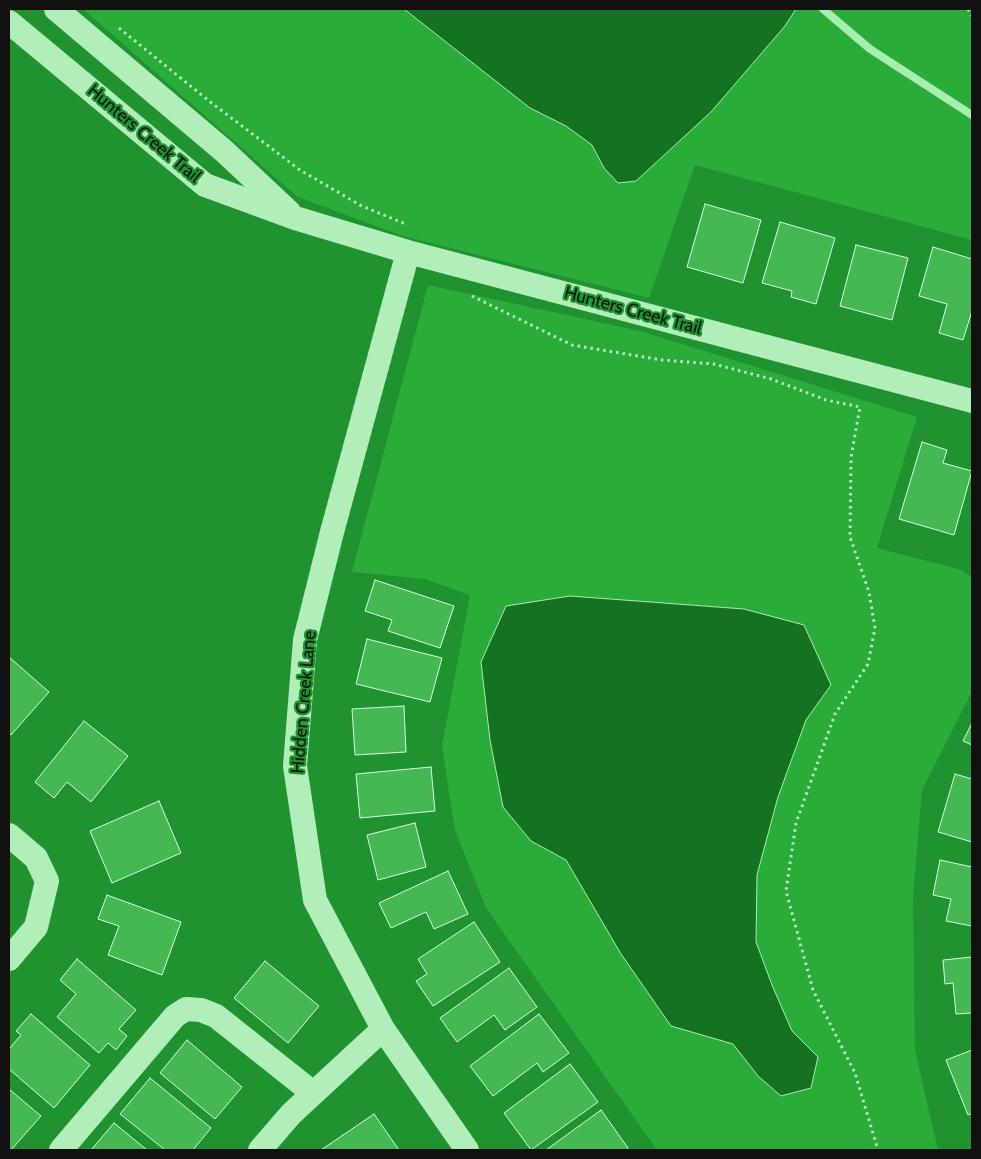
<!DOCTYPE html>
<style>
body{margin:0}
#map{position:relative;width:981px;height:1159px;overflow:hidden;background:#209330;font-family:Cabin,sans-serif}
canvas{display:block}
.frame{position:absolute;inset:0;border:10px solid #111;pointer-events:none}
</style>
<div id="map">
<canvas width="981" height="1159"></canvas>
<div class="frame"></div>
</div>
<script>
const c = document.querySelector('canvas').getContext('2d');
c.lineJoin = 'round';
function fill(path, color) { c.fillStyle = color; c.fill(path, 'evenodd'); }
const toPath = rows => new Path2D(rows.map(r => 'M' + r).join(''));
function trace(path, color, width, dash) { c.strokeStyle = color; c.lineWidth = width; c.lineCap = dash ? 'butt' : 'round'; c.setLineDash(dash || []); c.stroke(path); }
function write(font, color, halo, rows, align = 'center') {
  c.font = font + ' Cabin,sans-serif'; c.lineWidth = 4.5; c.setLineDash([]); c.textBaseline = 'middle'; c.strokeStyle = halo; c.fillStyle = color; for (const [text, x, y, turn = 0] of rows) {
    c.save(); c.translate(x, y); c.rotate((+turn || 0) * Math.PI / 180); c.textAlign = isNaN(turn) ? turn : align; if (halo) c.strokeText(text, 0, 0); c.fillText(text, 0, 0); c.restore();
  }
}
fill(toPath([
 [83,9,972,9,972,240,695,165,649,298,403,236,298,197],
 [428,285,640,331,917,417,877,548,962,570,972,578,972,691,922,790,913,896,915,1050,938,1150,657,1150,486,908,455,830,442,746,470,595,425,579,352,572]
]), '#2aab3a');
const water = toPath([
 [404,9,796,9,785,26,711,112,636,181,618,183,604,168,592,145,566,126,530,108,404,9],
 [570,596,744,609,804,625,831,685,806,720,778,797,757,875,756,942,772,985,792,1031,818,1057,811,1088,781,1096,758,1076,733,1044,671,1026,621,954,566,860,531,841,503,807,490,740,481,662,506,606,570,596]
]);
fill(water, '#167223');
trace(water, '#a6efae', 1);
trace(toPath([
 [823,9,870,49,972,115]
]), '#a6efae', 8);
const building = toPath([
 [705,204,761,220,743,283,687,267,705,204],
 [780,222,835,238,816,304,791,297,792,291,762,283,780,222],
 [856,245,908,258,892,320,840,306,856,245],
 [933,247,972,259,972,311,963,340,939,333,947,304,919,296,933,247],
 [922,442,947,450,943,463,972,471,954,535,899,519,922,442],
 [375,580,454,606,440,648,388,631,392,620,365,611,375,580],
 [367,639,442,658,430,702,356,684,367,639],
 [9,657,49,692,11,735,9,733,9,657],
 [404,706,406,752,355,755,352,709,404,706],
 [84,721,128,756,91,802,67,782,54,798,35,782,84,721],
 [972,723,972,745,963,741,972,723],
 [431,767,435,811,360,818,356,774,431,767],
 [955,774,972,779,972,842,938,832,955,774],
 [159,801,181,853,112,883,90,831,159,801],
 [415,823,426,867,378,880,367,835,415,823],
 [940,860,972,867,972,926,946,921,951,899,933,895,940,860],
 [448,871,468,914,434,929,426,912,391,928,379,903,448,871],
 [107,895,181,922,162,975,108,955,119,926,98,919,107,895],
 [474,922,500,962,433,1006,416,981,427,974,418,959,474,922],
 [972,957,972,1013,956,1014,953,983,945,984,943,960,972,957],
 [77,959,136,1010,119,1029,127,1036,116,1050,108,1043,99,1053,57,1017,76,994,60,980,77,959],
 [265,961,319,1006,288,1043,234,998,265,961],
 [509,968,537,1007,505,1030,494,1015,457,1042,440,1018,509,968],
 [31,1014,90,1065,54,1108,9,1069,9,1049,21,1035,16,1031,31,1014],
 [539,1014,569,1053,543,1072,537,1063,493,1096,470,1066,539,1014],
 [187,1040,242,1087,215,1119,160,1073,187,1040],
 [972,1050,972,1113,968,1115,946,1060,972,1050],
 [570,1064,598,1102,531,1150,504,1113,570,1064],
 [150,1078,211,1128,193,1150,165,1150,120,1114,150,1078],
 [9,1089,41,1116,11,1150,9,1150,9,1089],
 [601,1110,628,1148,626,1150,546,1150,601,1110],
 [374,1114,399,1150,321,1150,374,1114],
 [114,1123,147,1150,91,1150,114,1123]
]);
fill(building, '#45b853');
trace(building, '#d8fadc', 1);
trace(toPath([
 [968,9,972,16],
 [119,28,209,101,300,170,360,205,405,224],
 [472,296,572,345,662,360,714,364,771,379,826,400,860,407,851,457,850,537,869,592,875,628,868,664,835,714,796,823,786,891,813,990,855,1073,878,1150]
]), '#b2eeba', 3, [2.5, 4]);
trace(toPath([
 [56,9,224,151,289,212],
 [9,22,205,185,295,218,408,252,972,401],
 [408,252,332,532,305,640,295,766,315,900,383,1029,467,1150],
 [9,835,36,858,47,881,36,927,9,959],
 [61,1150,175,1016,186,1009,201,1010,216,1016,313,1093],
 [260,1150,291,1114,383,1029]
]), '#b2eeba', 24);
write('18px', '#111', '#209330', [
 ["Hunters Creek Trail",144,134,40],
 ["Hunters Creek Trail",633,311,15],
 ["Hidden Creek Lane",304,702,-85]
]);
</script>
